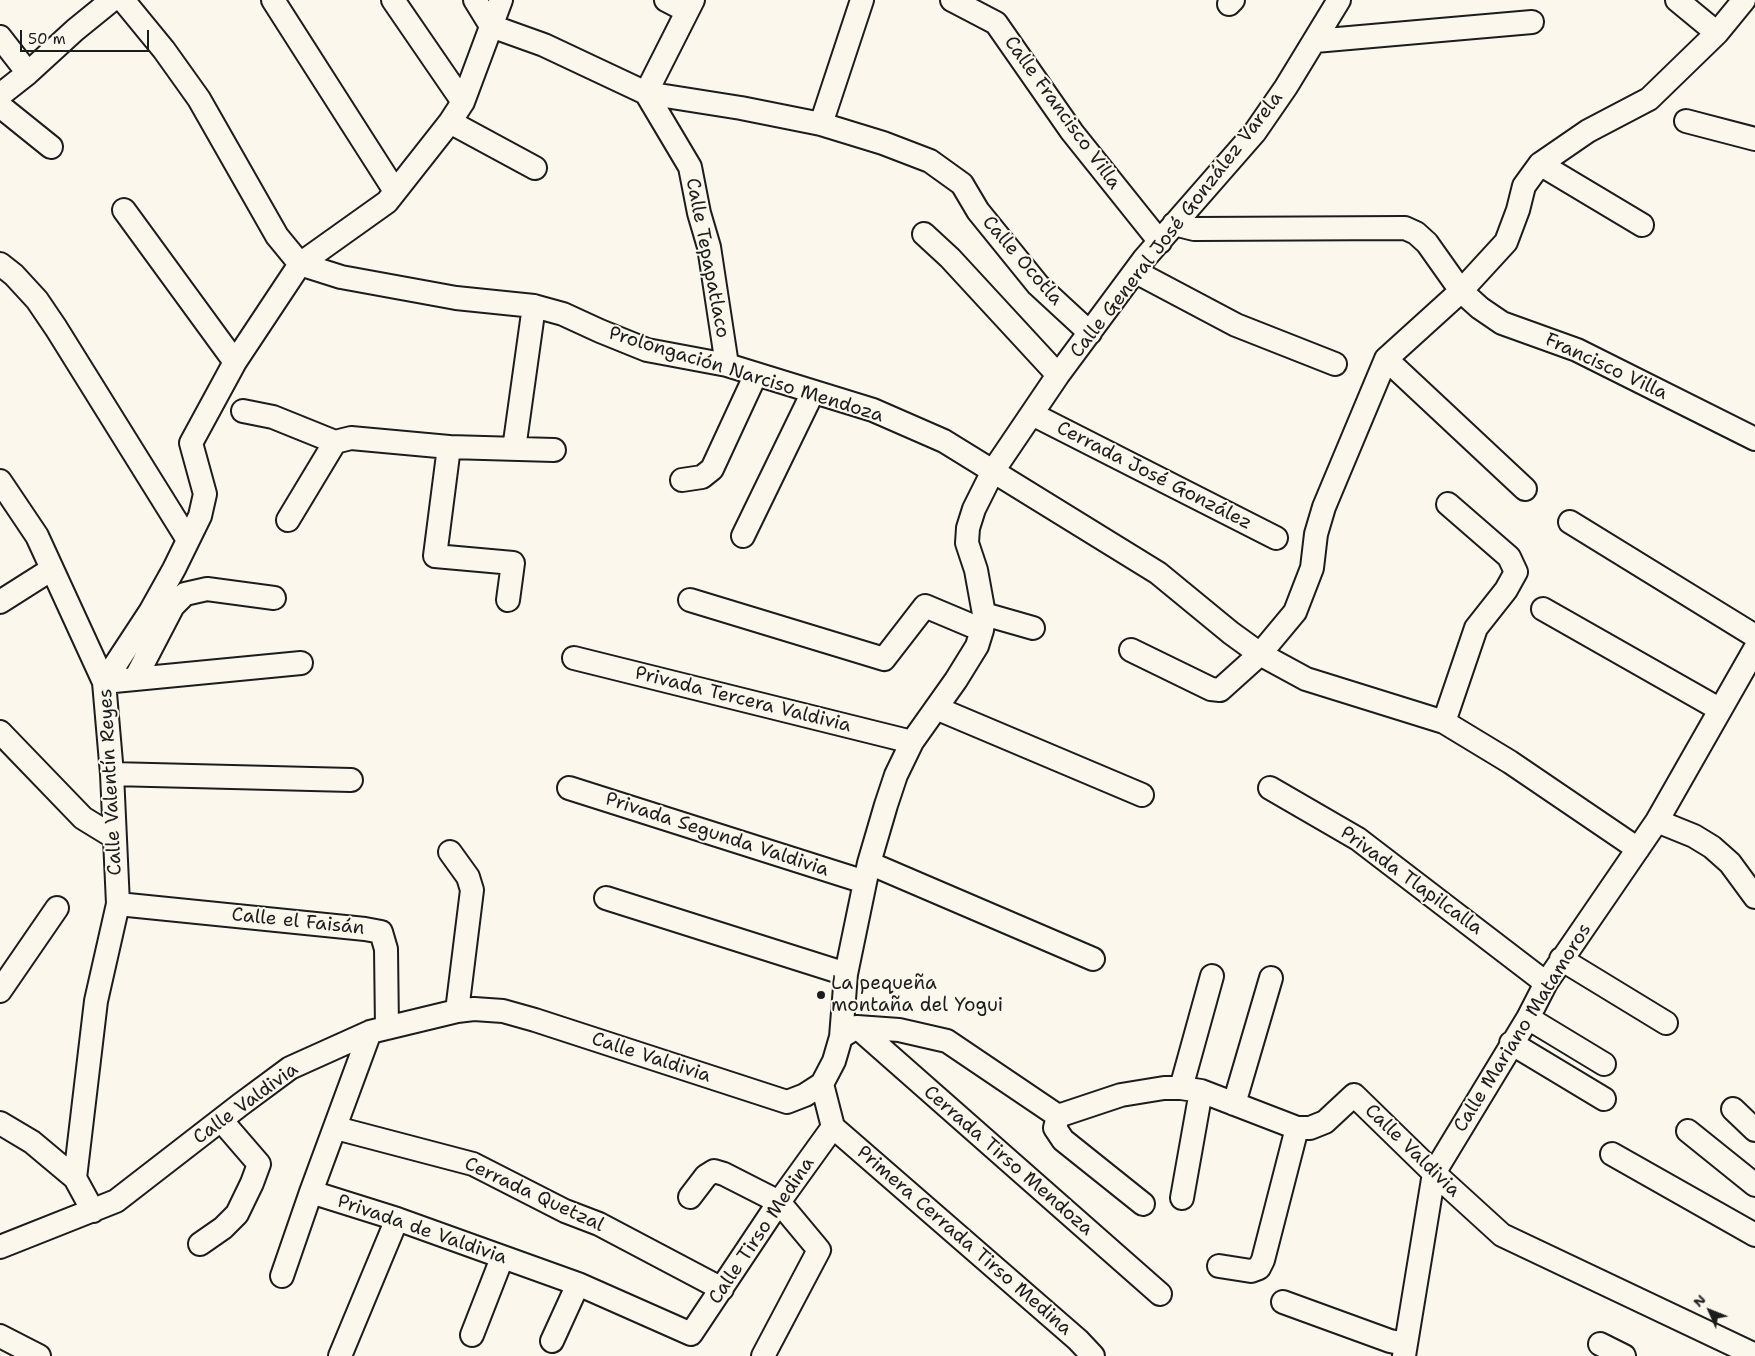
<!DOCTYPE html>
<meta charset="utf-8">
<style>
body{margin:0}
#map{position:relative;width:1755px;height:1356px;overflow:hidden;background:#fbf7ec;font-family:"Shantell Sans",sans-serif}
canvas{display:block}
.north{position:absolute;left:1685px;top:1286px;width:50px;height:50px;-webkit-text-stroke:4px #fbf7ec;paint-order:stroke;rotate:314deg;font-size:14px;font-weight:700;line-height:20px;text-align:center;color:#1c1c1c}
.north::after{content:'';display:block;margin:auto;width:18px;height:22px;background:#1c1c1c;clip-path:polygon(50% 0,100% 100%,50% 72%,0 100%)}
.scale{position:absolute;left:20px;top:30px;width:129px;height:22px;box-sizing:border-box;border:2px solid #1c1c1c;border-top:0;padding-left:6px;font-size:15px;line-height:18px;white-space:nowrap;color:#1c1c1c;-webkit-text-stroke:4px #fbf7ec;paint-order:stroke}
</style>
<div id="map">
<canvas width="1755" height="1356"></canvas>
<div class="north">N</div>
<div class="scale">50 m</div>
</div>
<script>
const c = document.querySelector('canvas').getContext('2d');
c.lineJoin = 'round';
const toPath = rows => new Path2D(rows.map(r => 'M' + r).join(''));
function trace(path, color, width, dash) { c.strokeStyle = color; c.lineWidth = width; c.lineCap = dash ? 'butt' : 'round'; c.setLineDash(dash || []); c.stroke(path); }
function write(font, color, halo, rows, align = 'center') {
  c.font = font + ' "Shantell Sans",sans-serif'; c.lineWidth = 4; c.setLineDash([]); c.textBaseline = 'middle'; c.strokeStyle = halo; c.fillStyle = color; for (const [text, x, y, turn = 0] of rows) {
    c.save(); c.translate(x, y); c.rotate((+turn || 0) * Math.PI / 180); c.textAlign = isNaN(turn) ? turn : align; if (halo) c.strokeText(text, 0, 0); c.fillText(text, 0, 0); c.restore();
  }
}
const minor = toPath([
 [123,0,164,50,199,99,277,236,300,264,341,277,456,298,534,306,563,314,600,331,647,350,727,365,873,410,944,441,1158,573,1231,633,1260,654,1306,679,1444,722,1510,762,1638,849],
 [273,0,395,191],
 [393,0,463,102],
 [475,0,491,26,544,45,646,93,690,167,699,213,709,247,727,365],
 [666,0,687,11],
 [693,0,646,93,741,108,821,124,883,143,930,161,962,184,978,211,1038,285,1090,333],
 [952,0,996,23,1072,132,1160,242],
 [1677,0,1717,33],
 [1229,4,1233,0],
 [0,37,28,73],
 [1315,41,1532,22],
 [0,95,28,73,75,30,112,0],
 [0,106,51,147],
 [1686,121,1755,139],
 [450,122,535,168],
 [821,124,862,0],
 [1540,164,1642,225],
 [124,210,235,362],
 [1174,224,1194,229,1405,228,1416,233,1427,243,1461,291,1480,308,1502,323,1577,350,1755,439],
 [924,234,950,258,1058,375],
 [0,264,14,275,37,300,56,328,188,540],
 [1136,272,1236,325,1335,364],
 [1386,359,1525,489],
 [243,411,273,417,335,442,351,438,449,447,554,450],
 [1032,414,1276,538],
 [449,447,435,556,513,563,508,600],
 [514,449,534,306],
 [682,480,702,477,712,469,756,374],
 [0,481,37,536,104,682,301,663],
 [288,520,335,442],
 [1570,522,1755,636],
 [743,536,813,392],
 [690,600,884,659,925,606,982,630],
 [0,602,52,569],
 [1543,609,1719,709],
 [984,614,1033,628],
 [1131,650,1211,689,1220,690,1260,654,1295,612,1312,568,1316,534,1324,507,1386,359,1461,291,1506,242,1518,210,1524,186,1540,164,1588,131,1649,99,1717,33,1744,0],
 [574,658,912,742],
 [135,679,173,606,185,594,207,589,274,598],
 [936,708,1142,795],
 [1444,722,1476,628,1506,590,1516,572,1509,557,1448,504],
 [0,732,83,818,114,837],
 [112,774,351,780],
 [569,788,865,882],
 [1270,788,1358,839,1546,983],
 [1657,821,1694,836,1712,847,1730,863,1755,897],
 [450,852,468,877,472,890,457,1011],
 [869,863,1093,959],
 [606,898,846,974],
 [118,904,365,929,381,932,386,949,387,1028],
 [1561,959,1666,1023],
 [0,991,57,908],
 [1528,1018,1604,1064],
 [857,1027,1160,1294],
 [841,1037,857,1027,899,1030,947,1041,1058,1116,1121,1095,1164,1088,1181,1088,1201,1091,1297,1128,1310,1128,1325,1122,1354,1095,1434,1173,1502,1235,1755,1355],
 [1511,1043,1604,1099],
 [1181,1088,1212,976],
 [1234,1104,1271,978],
 [1733,1109,1755,1130],
 [1058,1116,1055,1128,1063,1140,1143,1204],
 [0,1123,32,1142,75,1178],
 [833,1127,822,1084,834,1061,841,1037,846,974,869,863,886,805,896,775,912,742,956,680,977,646,982,630,984,614,976,570,967,543,968,528,974,509,993,471,1058,375,1144,259,1255,132,1286,87,1339,0],
 [833,1127,1078,1340,1093,1356],
 [336,1128,473,1164,565,1211,599,1224,722,1289],
 [1688,1131,1755,1185],
 [1612,1154,1755,1235],
 [311,1192,397,1219,578,1284,691,1334,779,1202,833,1127],
 [690,1197,706,1176,714,1171,724,1174,779,1202,819,1250,763,1356],
 [1182,1198,1201,1091],
 [93,1211,75,1178,96,1001,118,904,112,774,104,682,150,612,174,569,200,516,205,494,191,443,235,362,300,264,387,202,450,122,463,102,501,0],
 [200,1244,223,1228,237,1214,252,1183,259,1164,221,1120],
 [0,1247,116,1201,240,1105,290,1068,370,1032,457,1011,474,1009,503,1011,535,1020,787,1102,805,1095,822,1084],
 [1219,1266,1251,1271,1259,1268,1263,1260,1297,1128],
 [282,1276,311,1192,370,1032],
 [1283,1302,1390,1341,1405,1344],
 [472,1335,502,1258],
 [0,1336,39,1356],
 [552,1341,578,1284],
 [1600,1344,1624,1356],
 [340,1356,397,1219],
 [1404,1356,1434,1173,1528,1018,1546,983,1657,821,1755,649]
]);
trace(minor, '#1c1c1c', 26);
trace(minor, '#fbf7ec', 22);
for (const [x, y, r, color] of [
 [821,995,5,"#1c1c1c"]
]) { const dot = new Path2D(); dot.arc(x, y, r, 0, 2 * Math.PI); c.fillStyle = color; c.fill(dot); trace(dot, '#fbf7ec', 2); }
write('19px', '#1c1c1c', '#fbf7ec', [
 ["Calle Francisco Villa",1062,113,54],
 ["Calle General José González Varela",1177,225,-52],
 ["Calle Tepapatlaco",707,258,79],
 ["Calle Ocotla",1022,261,49],
 ["Francisco Villa",1606,367,25],
 ["Prolongación Narciso Mendoza",746,375,17],
 ["Cerrada José González",1154,476,27],
 ["Privada Tercera Valdivia",743,700,14],
 ["Calle Valentín Reyes",111,782,-93],
 ["Privada Segunda Valdivia",717,835,18],
 ["Privada Tlapilcalla",1411,881,36],
 ["Calle el Faisán",298,922,6],
 ["Calle Mariano Matamoros",1523,1028,-58],
 ["Calle Valdivia",651,1058,18],
 ["Calle Valdivia",246,1104,-36],
 ["Calle Valdivia",1412,1151,44],
 ["Cerrada Tirso Mendoza",1008,1161,41],
 ["Cerrada Quetzal",534,1195,25],
 ["Privada de Valdivia",422,1230,19],
 ["Calle Tirso Medina",762,1231,-56],
 ["Primera Cerrada Tirso Medina",964,1241,41]
]);
write('19px', '#1c1c1c', '#fbf7ec', [
 ["La pequeña",831,984],
 ["montaña del Yogui",831,1006]
], 'left');
</script>
